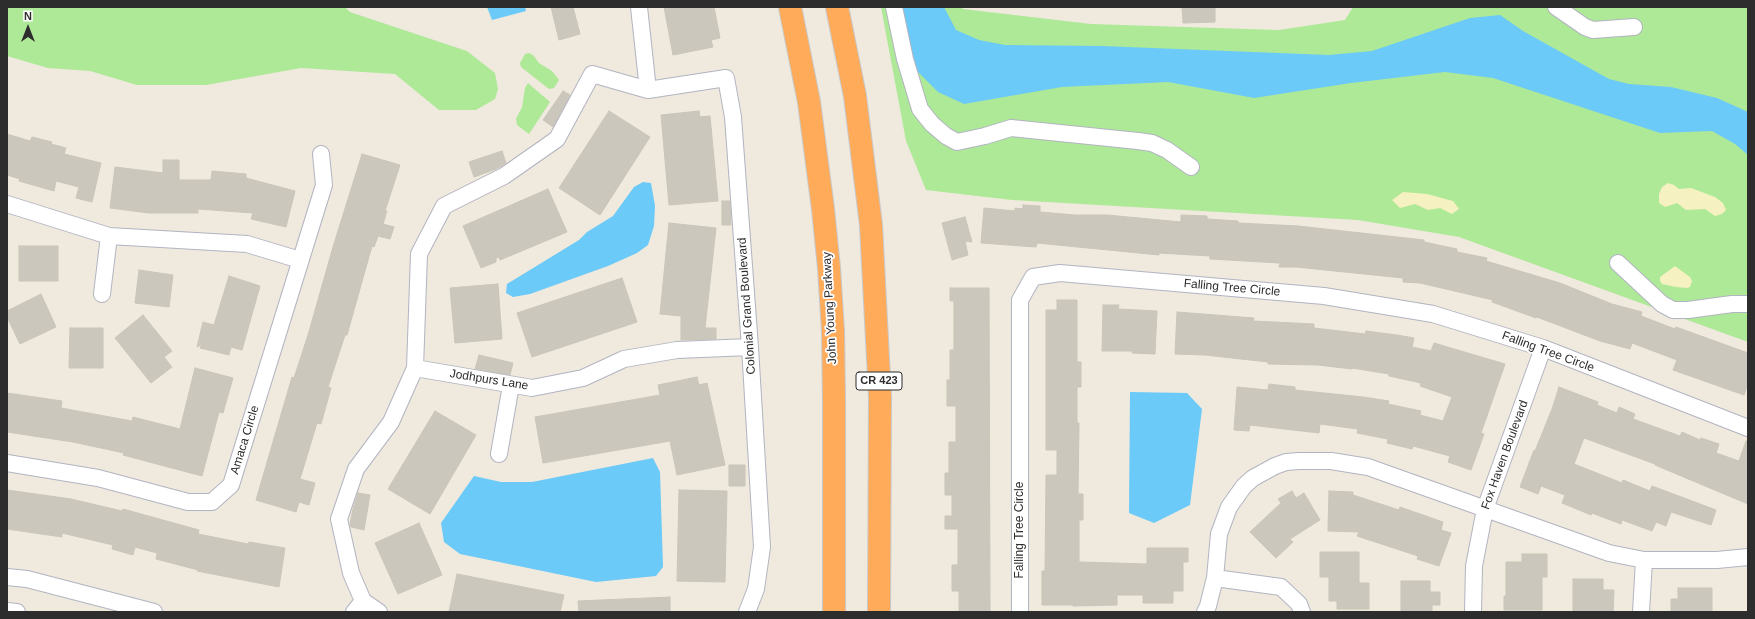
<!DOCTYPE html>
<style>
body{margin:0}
#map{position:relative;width:1755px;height:619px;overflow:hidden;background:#efe9de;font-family:Helvetica,sans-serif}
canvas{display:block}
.frame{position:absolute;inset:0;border:8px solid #2d2d2d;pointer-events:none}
.north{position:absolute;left:8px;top:8px;width:40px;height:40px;-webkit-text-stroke:3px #fff;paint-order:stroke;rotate:0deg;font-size:11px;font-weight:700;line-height:16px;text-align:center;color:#2d2d2d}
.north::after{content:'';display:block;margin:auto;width:14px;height:18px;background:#2d2d2d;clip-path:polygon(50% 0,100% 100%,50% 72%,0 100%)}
</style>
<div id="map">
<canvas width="1755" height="619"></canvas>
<div class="frame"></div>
<div class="north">N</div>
</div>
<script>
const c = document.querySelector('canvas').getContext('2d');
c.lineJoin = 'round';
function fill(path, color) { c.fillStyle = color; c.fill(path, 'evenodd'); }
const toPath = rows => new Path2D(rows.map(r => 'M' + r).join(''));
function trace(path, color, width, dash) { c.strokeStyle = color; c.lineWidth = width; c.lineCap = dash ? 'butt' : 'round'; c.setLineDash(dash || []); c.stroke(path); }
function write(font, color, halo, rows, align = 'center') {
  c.font = font + ' Helvetica,sans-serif'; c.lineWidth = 3.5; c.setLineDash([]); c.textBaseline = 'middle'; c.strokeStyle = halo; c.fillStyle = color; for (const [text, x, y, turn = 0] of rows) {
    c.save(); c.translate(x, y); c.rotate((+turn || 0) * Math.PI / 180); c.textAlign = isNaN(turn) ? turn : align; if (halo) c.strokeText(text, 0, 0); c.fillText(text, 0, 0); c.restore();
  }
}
fill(toPath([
 [7,7,345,7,350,12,467,51,495,73,498,89,495,99,476,110,439,110,395,74,301,68,206,85,137,85,90,71,48,68,7,56],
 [881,7,962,7,963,9,1091,24,1279,30,1345,20,1353,7,1748,7,1748,342,1459,237,1358,220,1012,200,926,190,906,141],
 [529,53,533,55,539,63,552,71,559,80,554,88,549,89,521,67,520,63,525,54],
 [528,83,550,102,529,134,517,125,516,119,522,107,525,88]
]), '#aee997');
fill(toPath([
 [1668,183,1674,185,1679,189,1691,188,1715,197,1723,203,1726,210,1722,214,1715,216,1705,209,1686,210,1677,203,1665,207,1659,203,1659,194,1662,187],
 [1403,192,1427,194,1453,201,1459,209,1452,214,1440,208,1428,210,1415,204,1400,208,1392,200],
 [1675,266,1690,277,1692,281,1690,287,1687,288,1676,287,1662,284,1660,281,1660,277]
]), '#f6f1c0');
fill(toPath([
 [487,7,525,7,526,11,492,20],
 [897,7,944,7,956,30,979,40,1005,45,1102,46,1329,55,1372,51,1470,18,1500,15,1523,31,1609,79,1629,84,1671,87,1717,98,1748,112,1748,155,1735,144,1712,131,1660,133,1493,78,1445,72,1351,83,1254,98,1168,82,1062,87,964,104,938,92,907,61],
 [643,182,651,183,655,206,654,226,648,245,637,253,608,266,530,294,513,297,506,293,507,284,579,240,587,232,613,216,634,187],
 [1130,392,1187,393,1202,409,1190,505,1154,523,1129,513],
 [653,458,660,472,663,567,656,576,596,582,460,554,444,542,441,523,474,476,501,482,532,482]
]), '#6bcaf8');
const building = toPath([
 [551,7,573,7,580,34,559,40,551,7],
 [664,7,714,7,720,38,711,40,713,47,673,55,664,7],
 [1182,7,1215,7,1215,22,1183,23,1182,7],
 [563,91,570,95,553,127,543,120,563,91],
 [609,111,650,137,600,215,559,188,609,111],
 [699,111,700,117,710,116,718,201,669,205,661,115,699,111],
 [7,134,30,141,32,137,52,142,51,144,66,148,64,154,101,163,92,202,76,198,79,187,56,181,54,191,19,181,20,179,7,175,7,134],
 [502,151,506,163,496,169,474,177,469,162,502,151],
 [362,154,400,165,385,211,387,211,383,224,394,227,390,239,378,236,374,247,372,246,347,335,345,335,328,387,331,388,321,424,317,423,300,479,315,483,309,505,299,502,296,512,256,500,292,377,294,378,308,335,333,247,362,154],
 [163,160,179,160,179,180,211,180,212,171,246,174,246,178,295,191,286,227,251,219,253,213,198,209,198,213,149,213,110,208,115,167,163,173,163,160],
 [548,189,567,232,500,260,499,257,496,258,496,262,481,268,463,226,548,189],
 [722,201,730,201,731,225,722,225,722,201],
 [1023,205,1040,206,1040,212,1075,215,1107,215,1181,222,1181,215,1207,216,1207,219,1238,221,1238,223,1298,226,1424,240,1424,242,1457,249,1457,252,1487,258,1486,261,1560,283,1612,304,1642,312,1641,316,1675,329,1676,327,1748,353,1748,383,1744,395,1673,370,1677,360,1632,343,1630,349,1600,341,1537,317,1536,318,1492,302,1493,300,1420,283,1403,282,1403,278,1296,267,1279,267,1280,263,1210,259,1210,256,1159,253,1159,255,1037,243,1036,247,981,243,984,208,1015,211,1015,208,1023,209,1023,205],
 [965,217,972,242,965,241,968,255,952,260,942,223,965,217],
 [669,223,716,228,705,328,716,328,716,339,681,340,681,316,660,314,669,223],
 [19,246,58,246,58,281,19,281,19,246],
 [139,270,173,275,169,307,135,303,139,270],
 [229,276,260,286,242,350,231,347,229,355,200,348,202,344,197,347,203,322,214,325,229,276],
 [622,278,637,322,532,357,517,313,622,278],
 [498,284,502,339,455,343,450,288,498,284],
 [950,288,989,288,990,612,959,612,959,591,952,591,952,565,958,565,958,529,945,529,945,516,952,516,952,495,945,495,945,473,949,473,949,442,956,442,956,406,947,406,947,380,950,380,950,350,954,350,954,301,950,301,950,288],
 [41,294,56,327,20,344,7,317,7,311,41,294],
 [1057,300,1077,300,1077,362,1081,362,1081,387,1077,387,1077,423,1079,423,1078,494,1083,494,1083,520,1079,520,1079,562,1147,564,1147,548,1188,548,1188,562,1183,562,1183,591,1173,591,1173,603,1143,603,1143,595,1117,595,1117,605,1073,606,1073,605,1042,605,1042,571,1045,571,1046,475,1057,475,1057,450,1046,450,1046,310,1057,310,1057,300],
 [1103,305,1119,305,1118,309,1157,311,1155,354,1132,353,1132,351,1102,351,1103,305],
 [1177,312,1254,318,1253,321,1314,324,1314,328,1365,334,1366,331,1397,335,1414,338,1412,347,1431,351,1434,343,1505,364,1481,433,1484,434,1471,470,1448,462,1450,456,1413,446,1412,449,1387,443,1388,439,1357,433,1358,429,1320,424,1319,433,1250,425,1249,431,1234,430,1237,387,1268,390,1269,384,1295,387,1295,390,1363,397,1389,401,1388,404,1421,411,1420,415,1443,421,1452,397,1420,386,1421,383,1389,376,1389,374,1352,368,1352,369,1318,365,1268,364,1268,362,1205,355,1175,354,1177,312],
 [143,315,172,351,164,357,172,367,151,383,115,338,143,315],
 [70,328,103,328,103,368,69,368,70,328],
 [479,355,513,363,510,375,475,369,479,355],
 [195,368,233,378,223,413,219,412,202,476,123,455,124,453,73,442,7,432,7,393,62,401,61,408,132,421,133,417,180,429,195,368],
 [697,377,699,385,707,383,725,465,677,475,670,441,543,463,535,417,660,395,658,385,697,377],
 [1559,387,1598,402,1597,405,1617,413,1619,407,1635,414,1633,419,1680,436,1682,432,1700,440,1701,438,1719,444,1716,453,1739,461,1746,441,1748,441,1748,504,1655,465,1655,464,1584,438,1574,464,1622,483,1623,480,1650,491,1652,486,1716,510,1711,525,1671,512,1666,526,1656,522,1652,531,1622,520,1621,524,1592,513,1591,515,1579,510,1562,503,1565,495,1541,486,1538,494,1520,487,1534,450,1535,451,1552,409,1559,387],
 [435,411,476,435,430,514,388,489,435,411],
 [729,465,745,465,745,486,729,486,729,465],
 [7,490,71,499,122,511,123,509,199,530,198,534,248,544,249,542,285,548,279,587,197,571,198,570,156,559,157,553,135,547,133,555,112,549,113,545,62,533,62,537,7,529,7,490],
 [679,490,727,491,725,582,677,581,679,490],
 [1292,491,1296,498,1304,493,1320,520,1290,539,1293,542,1276,558,1250,532,1281,503,1278,499,1292,491],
 [1329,491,1353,492,1353,495,1399,510,1400,507,1443,522,1441,530,1451,533,1439,566,1417,559,1418,556,1357,536,1359,532,1328,531,1329,491],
 [358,493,370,495,364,530,351,527,350,524,353,509,358,493],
 [419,523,442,575,398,594,375,543,419,523],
 [1320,552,1359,552,1359,583,1369,583,1369,609,1337,609,1337,601,1329,601,1329,577,1320,577,1320,552],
 [1522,554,1547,554,1547,577,1542,577,1542,610,1504,610,1504,596,1506,596,1506,562,1522,562,1522,554],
 [457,574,564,595,560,612,449,612,457,574],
 [1573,579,1603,579,1603,590,1614,590,1613,612,1573,612,1573,579],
 [1401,581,1430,581,1430,592,1440,592,1440,605,1432,605,1432,612,1401,612,1401,581],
 [1678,588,1712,588,1712,612,1671,612,1671,599,1678,599,1678,588],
 [670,597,670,612,579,612,578,601,670,597]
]);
fill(building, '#cbc7bd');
trace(building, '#cbc5b7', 1);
const minor = toPath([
 [639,7,648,90],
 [894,7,905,59,920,109,932,124,946,136,957,142,985,136,1011,128,1138,141,1152,143,1167,150,1191,167],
 [1556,7,1585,27,1593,30,1634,27],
 [7,204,109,236,247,244,300,260],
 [1618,263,1662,304,1673,310,1688,310,1732,304,1748,304],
 [102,294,109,236],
 [415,368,532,388,583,378,624,359,677,350,750,347],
 [499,454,511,385],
 [7,463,98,478,188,502,212,502,231,485,324,185,321,154],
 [7,577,27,579,154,612],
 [1215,578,1281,587,1299,604,1302,612],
 [7,611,17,612],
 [354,612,363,601],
 [379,612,363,601,351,573,339,519,356,469,391,422,415,368,419,254,444,206,504,176,557,139,592,74,648,90,726,78,733,117,750,347,762,547,756,589,747,612],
 [1020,612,1020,300,1033,277,1060,273,1324,296,1433,314,1543,348,1748,428],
 [1205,612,1208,606,1215,578,1219,534,1229,507,1244,486,1253,478,1275,466,1286,462,1299,461,1331,461,1368,467,1609,553,1644,560,1717,560,1748,557],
 [1473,612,1474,566,1485,509,1543,348],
 [1641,612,1644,560]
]);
const highway = toPath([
 [790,7,809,102,823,209,829,268,833,331,834,401,834,612],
 [837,7,855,96,871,225,880,397,879,612]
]);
trace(minor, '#b2b4c1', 18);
trace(highway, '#c8c8c8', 24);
trace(minor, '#fff', 16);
trace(highway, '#ffab59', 22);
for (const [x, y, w] of [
 [879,381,46]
]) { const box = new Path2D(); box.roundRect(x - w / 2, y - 9, w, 18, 3); c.fillStyle = '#fff'; c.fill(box); trace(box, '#2d2d2d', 1); }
write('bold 11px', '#2d2d2d', null, [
 ["CR 423",879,381]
]);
write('12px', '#2d2d2d', '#fff', [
 ["Falling Tree Circle",1232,288,5],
 ["Colonial Grand Boulevard",747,306,-94],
 ["John Young Parkway",830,308,-93],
 ["Falling Tree Circle",1548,352,20],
 ["Jodhpurs Lane",489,380,9],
 ["Amaca Circle",245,440,-73],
 ["Fox Haven Boulevard",1505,455,-70],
 ["Falling Tree Circle",1020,530,-90]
]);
</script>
